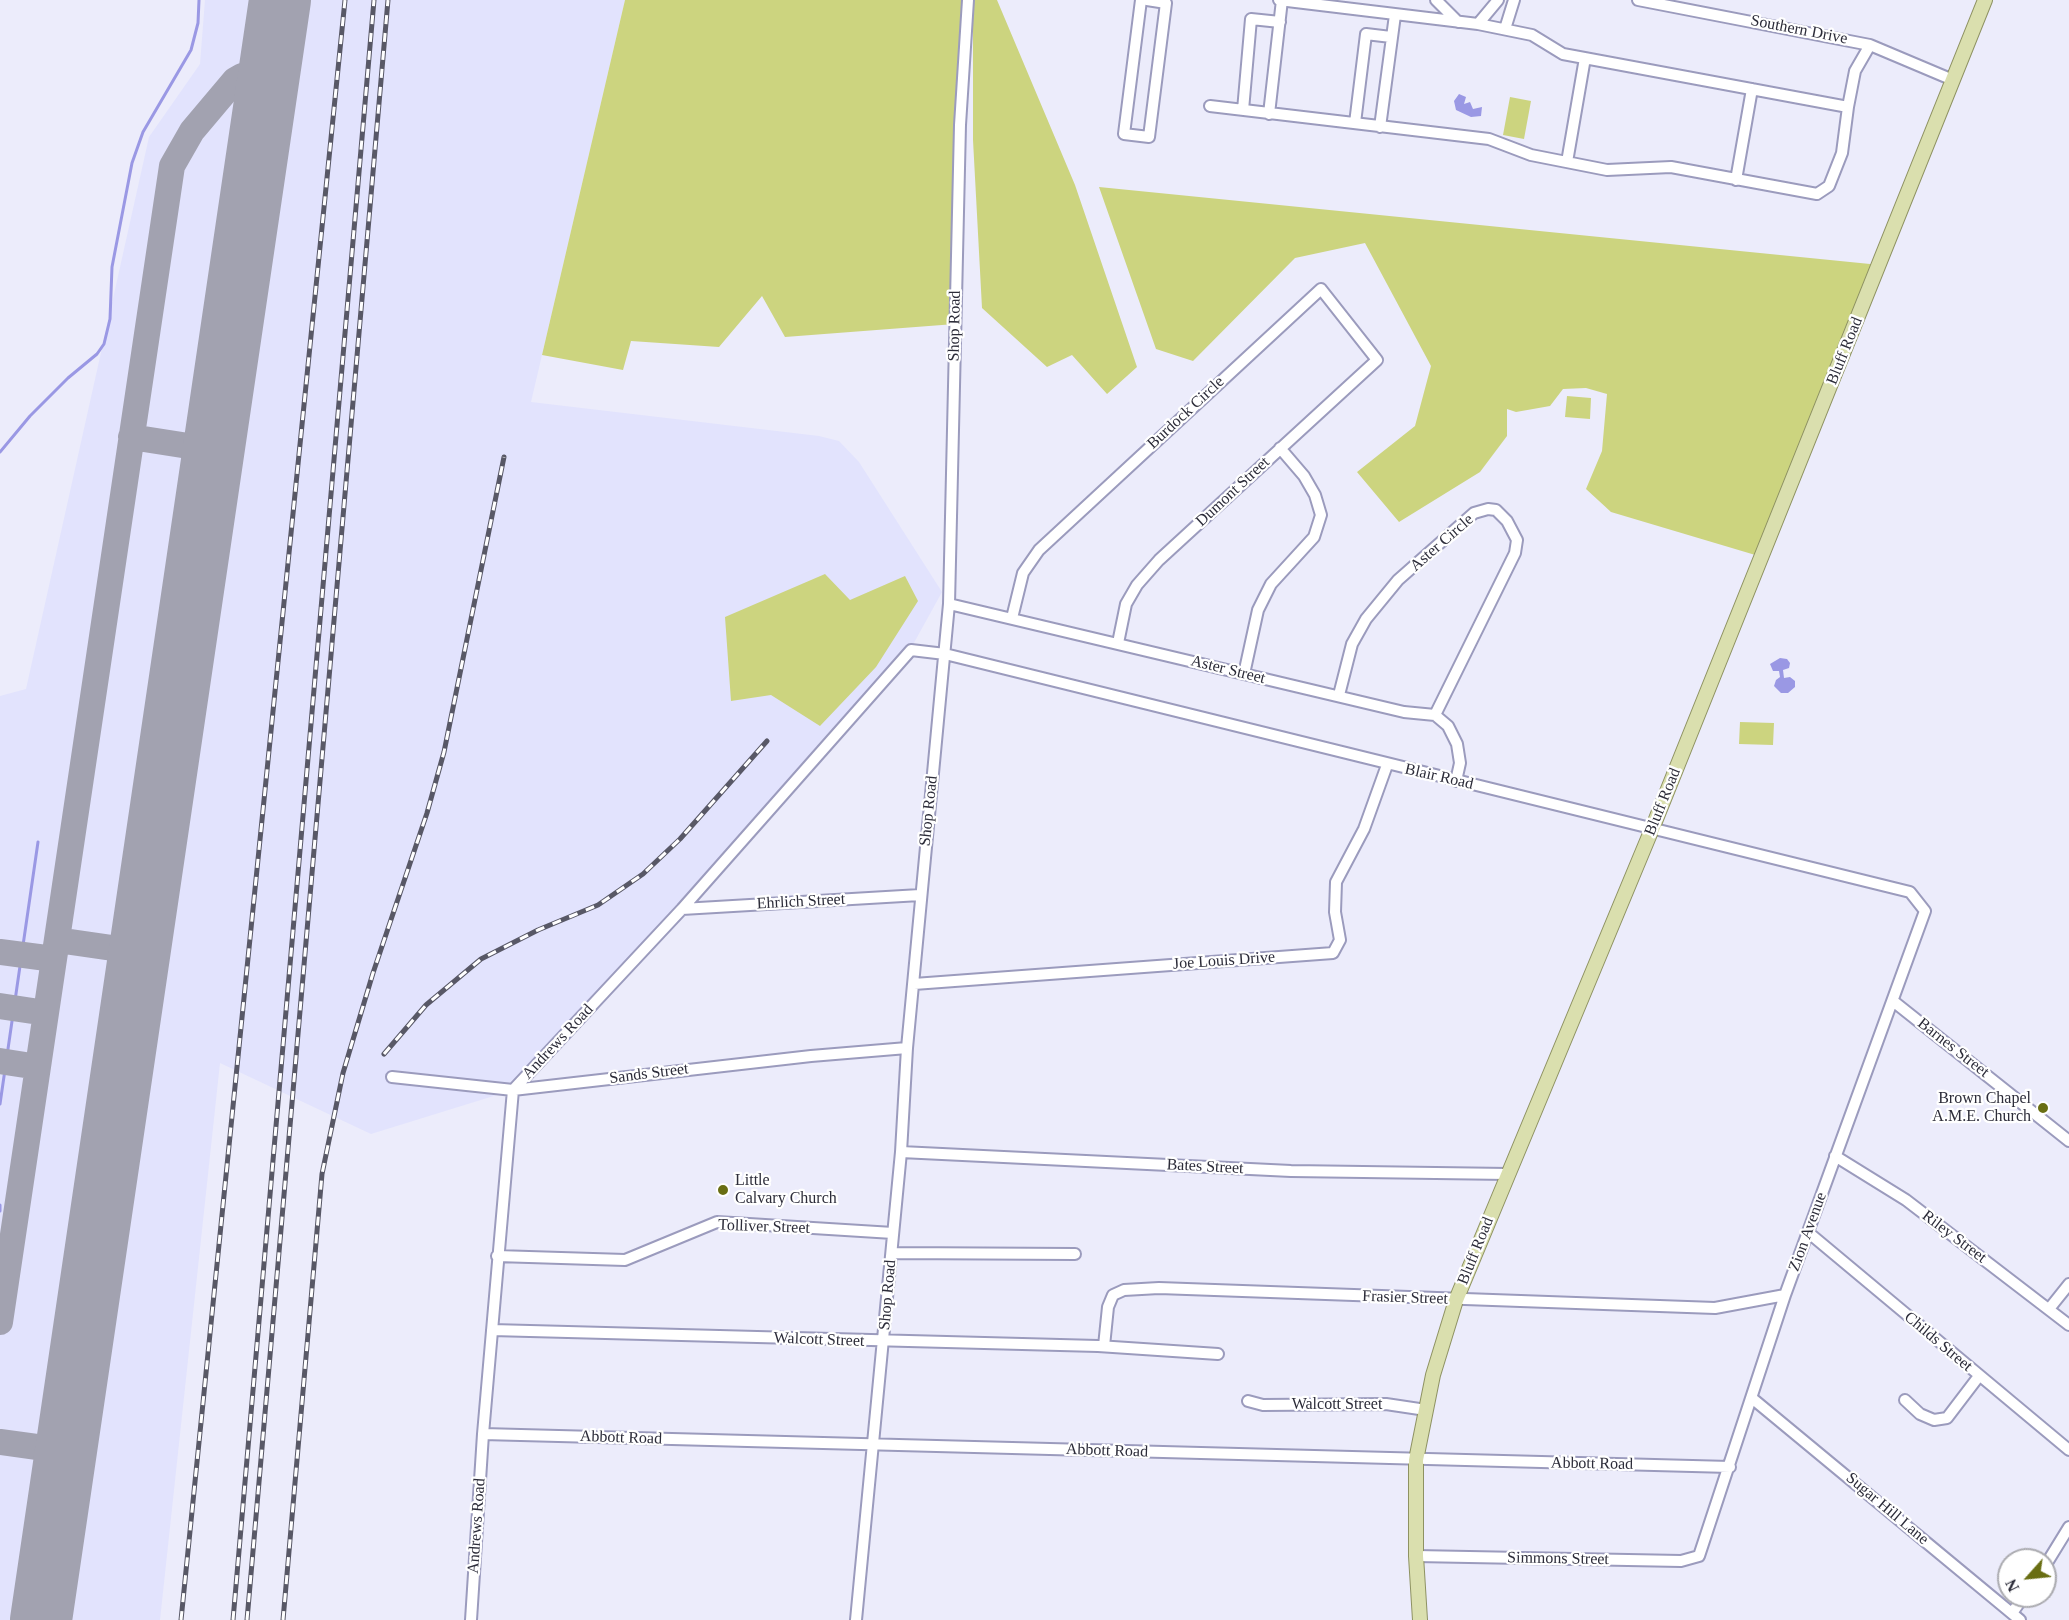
<!DOCTYPE html>
<style>
body{margin:0}
#map{position:relative;width:2069px;height:1620px;overflow:hidden;background:#ececfb;font-family:"Times New Roman",serif}
canvas{display:block}
.north{position:absolute;left:1997px;top:1548px;width:60px;height:60px;box-sizing:border-box;background:#fff;border:2px solid #ababb0;border-radius:50%;rotate:243deg;font-size:16px;font-weight:700;line-height:24px;text-align:center;color:#2c2c39}
.north::after{content:'';display:block;margin:auto;width:21px;height:27px;background:#696e13;clip-path:polygon(50% 0,100% 100%,50% 72%,0 100%)}
</style>
<div id="map">
<canvas width="2069" height="1620"></canvas>
<div class="north">N</div>
</div>
<script>
const c = document.querySelector('canvas').getContext('2d');
c.lineJoin = 'round';
function fill(path, color) { c.fillStyle = color; c.fill(path, 'evenodd'); }
const toPath = rows => new Path2D(rows.map(r => 'M' + r).join(''));
function trace(path, color, width, dash) { c.strokeStyle = color; c.lineWidth = width; c.lineCap = dash ? 'butt' : 'round'; c.setLineDash(dash || []); c.stroke(path); }
function write(font, color, halo, rows, align = 'center') {
  c.font = font + ' "Times New Roman",serif'; c.lineWidth = 4.5; c.setLineDash([]); c.textBaseline = 'middle'; c.strokeStyle = halo; c.fillStyle = color; for (const [text, x, y, turn = 0] of rows) {
    c.save(); c.translate(x, y); c.rotate((+turn || 0) * Math.PI / 180); c.textAlign = isNaN(turn) ? turn : align; if (halo) c.strokeText(text, 0, 0); c.fillText(text, 0, 0); c.restore();
  }
}
fill(toPath([
 [205,0,625,0,531,402,819,436,839,441,859,462,942,592,910,650,513,1090,371,1134,220,1063,160,1620,0,1620,0,696,26,689,149,137,200,64]
]), '#e2e3fd');
fill(toPath([
 [625,0,969,0,955,324,785,337,762,296,719,347,631,341,623,370,542,355],
 [973,0,997,0,1075,185,1137,367,1107,394,1072,355,1047,367,982,308,973,140],
 [1510,97,1531,101,1524,139,1503,135],
 [1099,187,1880,265,1762,557,1611,512,1586,489,1602,451,1607,394,1586,388,1563,389,1550,406,1516,412,1507,409,1507,436,1480,472,1399,522,1357,472,1415,426,1431,366,1365,243,1295,258,1193,361,1156,349],
 [1567,396,1591,398,1590,419,1565,417],
 [825,574,850,600,905,576,918,601,876,667,820,726,771,695,731,701,725,617],
 [1740,722,1774,723,1773,745,1739,744]
]), '#ccd47f');
fill(toPath([
 [1459,94,1466,97,1464,104,1470,102,1473,109,1482,107,1481,116,1471,117,1456,110,1454,101],
 [1780,658,1787,659,1790,663,1789,668,1783,670,1784,678,1790,677,1795,681,1795,687,1788,693,1781,693,1774,686,1776,680,1780,677,1779,671,1773,671,1770,664]
]), '#9a98e4');
trace(toPath([
 [0,452,30,416,68,378,97,354,104,344,110,319,112,267,132,163,143,132,191,50,198,23,199,0],
 [0,1104,38,842],
 [0,1205,0,1211]
]), '#9a98e4', 3);
trace(toPath([
 [131,437,214,450],
 [57,940,140,952],
 [0,952,54,959],
 [0,1006,46,1013],
 [0,1061,38,1067],
 [0,1322,172,166,192,131,235,80,242,76,269,79],
 [0,1442,66,1451]
]), '#a2a2b0', 26);
trace(toPath([
 [41,1620,280,0]
]), '#a2a2b0', 62);
const minor = toPath([
 [1141,0,1124,134,1149,137,1166,3,1147,0],
 [1279,0,1478,24,1532,35,1563,54,1848,107,1855,71,1870,45],
 [1436,0,1458,22],
 [1638,0,1870,45,1953,80],
 [1478,24,1498,0],
 [1505,29,1514,0],
 [1210,106,1489,139,1531,155,1607,170,1671,167,1817,194,1829,186,1842,153,1848,107],
 [1243,110,1251,19,1280,22],
 [1269,114,1282,0],
 [1355,123,1366,34,1391,37],
 [1380,127,1395,15],
 [1567,162,1585,58],
 [1736,180,1752,89],
 [949,604,1404,712,1435,715,1448,726,1457,744,1460,763,1456,781],
 [1012,618,1023,573,1039,550,1321,289,1377,360,1159,560,1137,585,1126,604,1118,643],
 [1244,674,1258,610,1271,584,1314,537,1321,515,1315,495,1304,476,1280,448],
 [1339,695,1352,644,1366,619,1398,580,1474,513,1488,509,1496,510,1507,521,1517,540,1515,553,1435,715],
 [682,909,920,895],
 [914,984,1333,953,1340,940,1335,912,1336,882,1364,829,1387,765],
 [1893,1001,2069,1141],
 [392,1077,513,1090,811,1056,907,1048],
 [901,1152,1291,1171,1508,1174],
 [1835,1156,1906,1200,2069,1325],
 [1809,1233,2069,1450],
 [892,1253,1075,1254],
 [497,1256,625,1260,717,1222,893,1233],
 [2049,1309,2069,1284],
 [492,1330,1098,1346,1218,1354],
 [1104,1346,1108,1307,1113,1295,1124,1290,1159,1288,1715,1308,1785,1295],
 [1753,1399,2020,1620],
 [1905,1400,1920,1414,1934,1420,1947,1418,1979,1376],
 [1248,1401,1263,1405,1386,1404,1426,1410],
 [483,1434,1730,1467],
 [2045,1566,2069,1527],
 [2012,1613,2024,1596],
 [471,1620,483,1434,513,1090,682,909,911,650,945,654,1910,892,1925,911,1785,1295,1699,1556,1681,1561,1416,1556],
 [856,1620,901,1152,907,1048,949,604,960,125,968,0]
]);
const major = toPath([
 [1420,1620,1416,1556,1416,1460,1433,1375,1456,1300,1652,829,1985,0]
]);
trace(minor, '#9b9bbd', 14);
trace(major, '#8e9262', 16);
trace(minor, '#fff', 10);
trace(major, '#dadfae', 14);
const rail = toPath([
 [384,1054,426,1005,481,959,538,930,598,905,643,874,680,839,767,741],
 [181,1620,345,0],
 [233,1620,374,0],
 [247,1620,388,0],
 [283,1620,322,1174,343,1073,373,973,427,813,444,752,504,457]
]);
trace(rail, '#585866', 5);
trace(rail, '#fff', 3, [9]);
for (const [x, y, r, color] of [
 [2043,1108,6,"#696e13"],
 [723,1190,6,"#696e13"]
]) { const dot = new Path2D(); dot.arc(x, y, r, 0, 2 * Math.PI); c.fillStyle = color; c.fill(dot); trace(dot, '#fff', 2); }
write('16px', '#2c2c39', '#fff', [
 ["Southern Drive",1799,30,11],
 ["Shop Road",955,326,-89],
 ["Bluff Road",1845,351,-68],
 ["Burdock Circle",1186,413,-43],
 ["Dumont Street",1233,492,-43],
 ["Aster Circle",1442,543,-41],
 ["Aster Street",1228,670,14],
 ["Blair Road",1439,777,13],
 ["Bluff Road",1663,802,-68],
 ["Shop Road",929,811,-84],
 ["Ehrlich Street",801,902,-3],
 ["Joe Louis Drive",1224,961,-4],
 ["Andrews Road",558,1042,-47],
 ["Barnes Street",1953,1048,38],
 ["Sands Street",649,1074,-7],
 ["Bates Street",1205,1167,3],
 ["Tolliver Street",764,1227,2],
 ["Zion Avenue",1808,1232,-70],
 ["Riley Street",1954,1237,37],
 ["Bluff Road",1476,1251,-68],
 ["Shop Road",888,1295,-85],
 ["Frasier Street",1405,1298,2],
 ["Walcott Street",819,1340,2],
 ["Childs Street",1938,1342,40],
 ["Walcott Street",1337,1405],
 ["Abbott Road",621,1438,2],
 ["Abbott Road",1107,1451,2],
 ["Abbott Road",1592,1464,1],
 ["Sugar Hill Lane",1887,1509,40],
 ["Andrews Road",477,1526,-86],
 ["Simmons Street",1558,1559,1]
]);
write('16px', '#2c2c39', '#fff', [
 ["Brown Chapel",2031,1099],
 ["A.M.E. Church",2031,1117],
 ["Little",735,1181,"left"],
 ["Calvary Church",735,1199,"left"]
], 'right');
</script>
